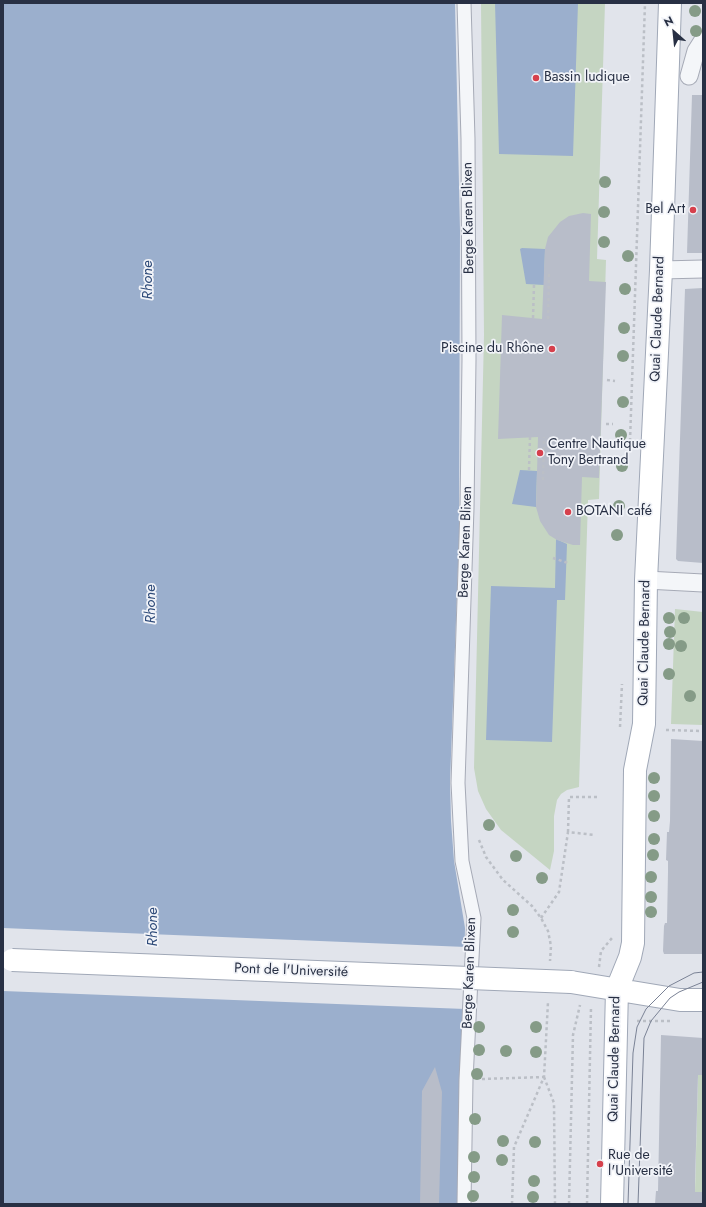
<!DOCTYPE html>
<meta charset="utf-8">
<style>
body{margin:0}
#map{position:relative;width:706px;height:1207px;overflow:hidden;background:#e1e4eb;font-family:Jost,sans-serif}
canvas{display:block}
.frame{position:absolute;inset:0;border:4px solid #283044;pointer-events:none}
.north{position:absolute;left:654px;top:12px;width:40px;height:40px;-webkit-text-stroke:3px #f1f3f8;paint-order:stroke;rotate:333deg;font-size:11px;font-weight:700;line-height:16px;text-align:center;color:#283044}
.north::after{content:'';display:block;margin:auto;width:14px;height:18px;background:#283044;clip-path:polygon(50% 0,100% 100%,50% 72%,0 100%)}
</style>
<div id="map">
<canvas width="706" height="1207"></canvas>
<div class="frame"></div>
<div class="north">N</div>
</div>
<script>
const c = document.querySelector('canvas').getContext('2d');
c.lineJoin = 'round';
function fill(path, color) { c.fillStyle = color; c.fill(path, 'evenodd'); }
const toPath = rows => new Path2D(rows.map(r => 'M' + r).join(''));
function trace(path, color, width, dash) { c.strokeStyle = color; c.lineWidth = width; c.lineCap = dash ? 'butt' : 'round'; c.setLineDash(dash || []); c.stroke(path); }
function write(font, color, halo, rows, align = 'center') {
  c.font = font + ' Jost,sans-serif'; c.lineWidth = 3.5; c.setLineDash([]); c.textBaseline = 'middle'; c.strokeStyle = halo; c.fillStyle = color; for (const [text, x, y, turn = 0] of rows) {
    c.save(); c.translate(x, y); c.rotate((+turn || 0) * Math.PI / 180); c.textAlign = isNaN(turn) ? turn : align; if (halo) c.strokeText(text, 0, 0); c.fillText(text, 0, 0); c.restore();
  }
}
fill(toPath([
 [481,3,605,3,597,259,606,260,599,499,588,500,579,787,567,790,561,794,557,800,554,816,554,851,550,870,501,830,486,809,478,791,474,768,484,335],
 [675,609,703,612,703,725,671,724],
 [698,1075,703,1075,703,1192,695,1192]
]), '#c5d5c2');
fill(toPath([
 [3,3,455,3,460,231,459,540,450,782,451,821,454,861,465,928,458,1204,3,1204],
 [495,3,578,3,573,156,499,154],
 [522,248,545,249,544,285,526,284,520,249],
 [520,470,537,471,536,507,512,504],
 [556,539,567,544,565,600,557,600,552,742,486,740,491,586,555,588]
]), '#9bafcd');
fill(toPath([
 [3,928,466,947,465,1009,3,991]
]), '#e1e4eb');
fill(toPath([
 [692,95,703,95,703,253,687,253],
 [583,213,591,214,589,281,606,282,599,478,582,477,580,545,573,545,557,540,549,535,540,521,536,507,538,437,498,439,502,315,542,319,545,249,548,237,560,222,569,216],
 [703,288,703,563,678,561,676,559,685,289],
 [671,739,703,741,703,954,664,954,663,951,664,926,665,923,667,923,668,872,668,861,666,860,667,832,669,832,670,821],
 [661,1035,703,1038,703,1075,698,1075,695,1182,695,1192,703,1192,703,1204,655,1204,656,1191,658,1191],
 [435,1067,442,1092,439,1204,420,1204,422,1091]
]), '#b8bdc9');
const pedestrian = toPath([
 [464,3,468,139,469,360,467,508,458,783,462,861,474,918,466,1080,464,1204]
]);
const minor = toPath([
 [689,76,696,51,703,40],
 [661,270,703,269],
 [646,580,703,583]
]);
const primary = toPath([
 [571,982,680,1000,703,1000],
 [612,1204,617,989,630,957,633,943,635,770,644,724,646,580,661,270,670,3]
]);
trace(pedestrian, '#a6aab6', 15);
trace(minor, '#a6aab6', 19);
trace(primary, '#a0a8b7', 24);
trace(toPath([
 [533,318,534,285],
 [548,319,549,274],
 [607,380,615,381],
 [606,424,613,424],
 [630,441,645,3],
 [529,470,530,437],
 [543,480,544,437],
 [553,558,568,563],
 [620,727,622,684],
 [666,730,703,731],
 [568,832,569,797,597,797],
 [479,840,486,857,503,880,532,906,541,918,548,931,551,946,550,961],
 [541,918,559,892,568,832,595,835],
 [599,967,601,951,612,938],
 [637,1021,670,1021],
 [544,1077,554,1103,555,1204],
 [482,1079,544,1077],
 [512,1204,514,1147,544,1077,548,1002],
 [569,1204,573,1035,580,1005],
 [587,1204,591,1007]
]), '#bbbfc6', 2.5, [3, 3]);
trace(pedestrian, '#f4f6f9', 13);
trace(minor, '#f4f6f9', 17);
trace(primary, '#fff', 22);
trace(toPath([
 [628,1204,633,1053,637,1027,646,1009,669,986,694,973,703,972],
 [638,1204,644,1038,651,1021,670,998,679,992,703,982]
]), '#7a8295', 1);
const primaryBridge = toPath([
 [12,960,571,982]
]);
trace(primaryBridge, '#a0a8b7', 24, []);
trace(primaryBridge, '#fff', 22);
c.fillStyle = '#859b87';
for (const [x, y] of [
 [695,11],
 [696,31],
 [605,182],
 [604,212],
 [604,242],
 [628,256],
 [625,289],
 [624,328],
 [623,356],
 [623,402],
 [621,435],
 [622,466],
 [619,506],
 [617,535],
 [669,618],
 [684,618],
 [670,632],
 [669,644],
 [681,646],
 [669,674],
 [690,696],
 [654,778],
 [654,796],
 [654,816],
 [489,825],
 [654,839],
 [653,855],
 [516,856],
 [651,877],
 [542,878],
 [651,897],
 [513,910],
 [651,912],
 [513,932],
 [479,1027],
 [536,1027],
 [479,1050],
 [506,1051],
 [536,1052],
 [477,1074],
 [475,1119],
 [503,1141],
 [535,1142],
 [474,1157],
 [502,1160],
 [474,1177],
 [534,1181],
 [473,1196],
 [533,1197]
]) { c.beginPath(); c.arc(x, y, 6, 0, 2 * Math.PI); c.fill(); }
for (const [x, y, r, color] of [
 [536,78,4,"#d6404c"],
 [693,210,4,"#d6404c"],
 [552,349,4,"#d6404c"],
 [540,453,4,"#d6404c"],
 [568,512,4,"#d6404c"],
 [600,1164,4,"#d6404c"]
]) { const dot = new Path2D(); dot.arc(x, y, r, 0, 2 * Math.PI); c.fillStyle = color; c.fill(dot); trace(dot, '#f1f3f8', 1.5); }
write('14px', '#283044', '#f1f3f8', [
 ["Bassin ludique",544,78],
 ["Bel Art",685,210,"right"],
 ["Piscine du Rhône",544,349,"right"],
 ["Centre Nautique",548,445],
 ["Tony Bertrand",548,461],
 ["BOTANI café",576,512],
 ["Rue de",608,1156],
 ["l'Université",608,1172]
], 'left');
write('14px', '#283044', '#f1f3f8', [
 ["Berge Karen Blixen",469,218,-91],
 ["Quai Claude Bernard",658,319,-88],
 ["Berge Karen Blixen",466,542,-88],
 ["Quai Claude Bernard",645,643,-89],
 ["Pont de l'Université",291,971,2],
 ["Berge Karen Blixen",470,973,-88],
 ["Quai Claude Bernard",615,1059,-89]
]);
write('italic 15px', '#304c7a', '#f1f3f8', [
 ["Rhone",148,280,-90],
 ["Rhone",151,604,-90],
 ["Rhone",153,927,-90]
]);
</script>
